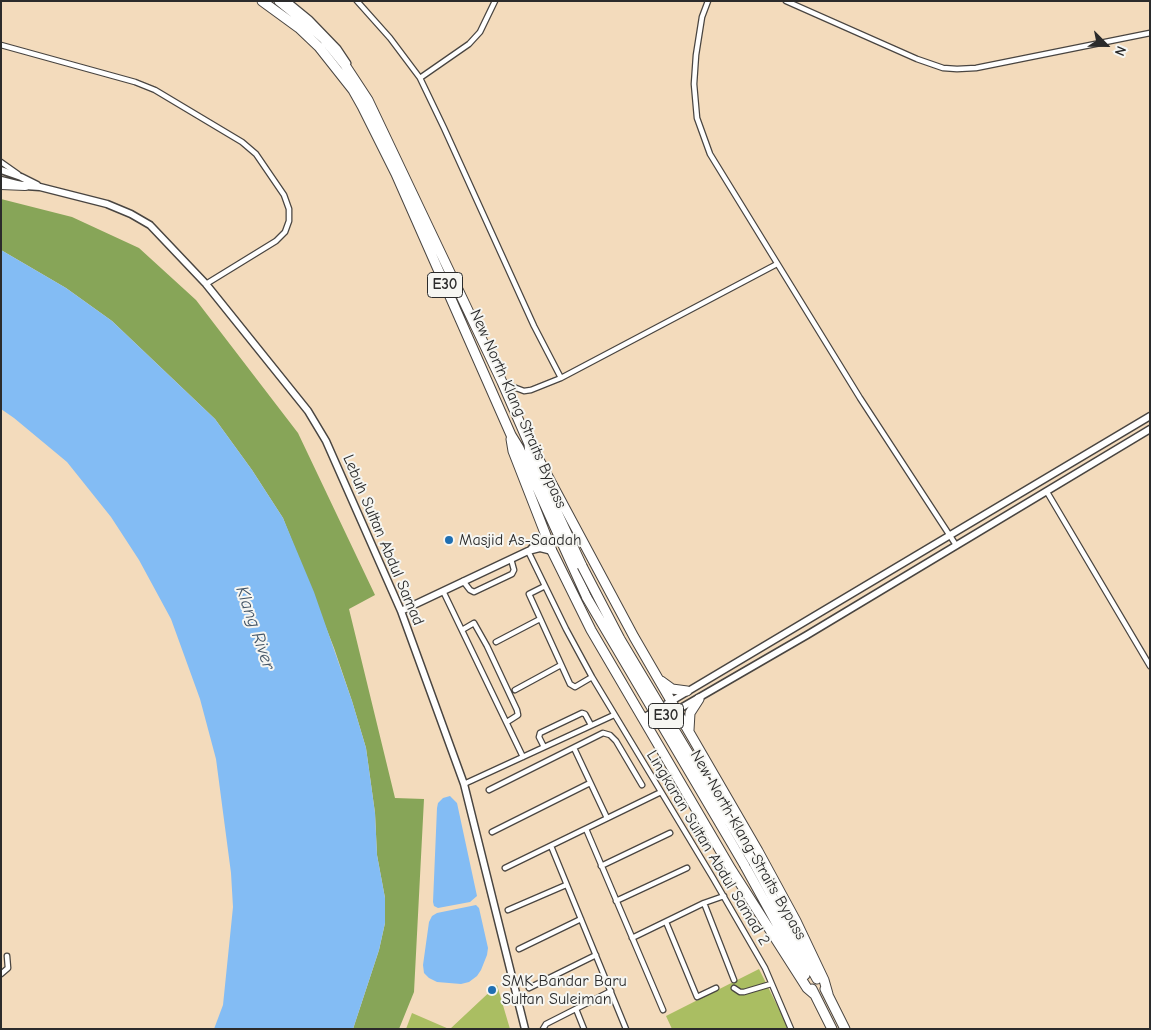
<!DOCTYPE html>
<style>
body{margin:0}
#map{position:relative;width:1151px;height:1030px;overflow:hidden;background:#f3dbbc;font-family:"Comic Neue",sans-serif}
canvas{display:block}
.frame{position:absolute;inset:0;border:2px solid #2b2b2b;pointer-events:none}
.north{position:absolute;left:1081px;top:20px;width:50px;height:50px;-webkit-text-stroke:4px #f6f6f2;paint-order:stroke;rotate:113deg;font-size:14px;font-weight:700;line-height:20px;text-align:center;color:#2b2b2b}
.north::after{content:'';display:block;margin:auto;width:18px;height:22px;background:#2b2b2b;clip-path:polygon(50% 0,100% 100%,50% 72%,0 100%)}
</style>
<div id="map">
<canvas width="1151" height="1030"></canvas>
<div class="frame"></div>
<div class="north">N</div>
</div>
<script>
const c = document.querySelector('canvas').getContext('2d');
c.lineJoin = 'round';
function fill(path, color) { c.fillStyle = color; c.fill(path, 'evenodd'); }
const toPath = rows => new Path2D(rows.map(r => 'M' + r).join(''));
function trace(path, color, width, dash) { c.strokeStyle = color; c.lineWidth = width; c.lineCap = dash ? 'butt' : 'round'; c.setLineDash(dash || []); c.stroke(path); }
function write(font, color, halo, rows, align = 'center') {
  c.font = font + ' "Comic Neue",sans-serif'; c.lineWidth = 4; c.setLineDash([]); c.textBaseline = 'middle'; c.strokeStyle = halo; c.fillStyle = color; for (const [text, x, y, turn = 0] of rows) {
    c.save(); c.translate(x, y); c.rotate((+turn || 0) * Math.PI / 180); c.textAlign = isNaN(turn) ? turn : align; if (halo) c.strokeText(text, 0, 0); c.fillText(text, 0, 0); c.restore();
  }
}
fill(toPath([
 [759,969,789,1029,672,1029,666,1016],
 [497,985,510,1029,450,1029],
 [412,1013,449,1029,406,1029]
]), '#aabe62');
fill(toPath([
 [1,199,72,217,139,248,196,300,298,433,375,595,349,609,395,798,424,799,414,992,399,1029,353,1029,379,950,385,923,385,898,377,855,375,813,366,748,352,701,334,648,283,518,252,470,215,419,112,321,66,288,1,250]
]), '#87a558');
fill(toPath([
 [1,250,66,288,112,321,215,419,252,470,283,518,314,592,352,701,366,748,375,813,377,855,385,898,385,923,379,950,353,1029,214,1029,223,1005,233,907,231,873,216,759,200,699,171,619,139,560,111,517,67,462,14,418,1,409],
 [450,796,457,803,477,896,470,902,438,908,434,906,433,902,437,808,438,803,443,798],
 [476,905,479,908,488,948,487,955,481,970,477,976,469,982,461,984,437,982,429,978,424,973,423,965,429,922,432,916,437,913]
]), '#83bcf4');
const street = toPath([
 [288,1,310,19,338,48,348,63],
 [357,1,390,38,420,78,444,128,534,326,561,378],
 [708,1,702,17,696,55,694,84,697,118,710,154,860,398,956,545],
 [786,1,917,59,943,68,957,69,976,68,1150,33],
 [1,45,135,82,155,90,242,142,256,154,284,195,289,209,289,221,285,232,276,241,206,284],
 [420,78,469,44,480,32,495,1],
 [1,162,18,174],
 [503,383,524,391,531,390,561,378,777,264],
 [1047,492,1150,666],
 [528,551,566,629,592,677,713,878,765,968,791,1029],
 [463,581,470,590,474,592,512,574,514,570,511,559],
 [545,586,529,594,570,684,575,687,592,677],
 [443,591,523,757],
 [462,630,474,623,487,646,517,710,518,715,507,722],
 [496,642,540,619],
 [515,690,561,665],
 [544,747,539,737,540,733,582,713,585,714,591,725],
 [574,748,607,818],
 [464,784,614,715],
 [489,790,603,733,610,735,616,741,642,785],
 [586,829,663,1010],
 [492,832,590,783],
 [551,846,626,1029],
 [601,866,670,833],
 [505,868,661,792],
 [616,901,687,868],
 [704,903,734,980],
 [508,910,566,885],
 [666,922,697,997,716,988],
 [632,938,704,903,724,896],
 [519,949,581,919],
 [1,974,8,968,7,956],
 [529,988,596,955],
 [734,988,740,992,744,992,771,984],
 [576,1009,584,1029],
 [543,1029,546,1024,611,991]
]);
const secondary = toPath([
 [1,170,21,177,37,185],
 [1,180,25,186,40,187,107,204,131,214,150,225,206,284,308,411,326,441,401,611,464,784,525,1029],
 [531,549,546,534],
 [401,611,528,551,540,548,552,551],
 [643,718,1150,416],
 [648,727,807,635,1150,429]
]);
const primary = toPath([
 [1,185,25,186]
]);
const highway = toPath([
 [262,1,299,28,319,47,353,90,362,106,396,174,511,435,519,448,587,598],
 [279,1,305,22,324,39,345,65,368,100,502,382,529,444,530,454,582,566],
 [511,439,513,451,552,551,591,630,731,869,807,988,814,994],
 [536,454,634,637,758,851,796,921,824,980,828,994],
 [661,681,672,689,687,691],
 [689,730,690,713,699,699],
 [754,863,817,979],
 [745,866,805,975],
 [812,989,832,1029],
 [825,989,845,1029]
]);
trace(street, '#494541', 7);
trace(secondary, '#494541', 9);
trace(primary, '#494541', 10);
trace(highway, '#494541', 11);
trace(street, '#fff', 4.5);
trace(secondary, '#fff', 6);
trace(primary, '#fff', 8);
trace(highway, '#fff', 9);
const highwayBridge = toPath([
 [582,566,620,639,754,863],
 [587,598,745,866]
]);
trace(highwayBridge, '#494541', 11, []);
trace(highwayBridge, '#fff', 9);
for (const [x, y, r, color] of [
 [449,540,5,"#1f6fb2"],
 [492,990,5,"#1f6fb2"]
]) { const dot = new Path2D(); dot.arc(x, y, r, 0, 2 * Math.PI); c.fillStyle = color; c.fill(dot); trace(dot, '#f6f6f2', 2); }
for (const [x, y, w] of [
 [445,285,35],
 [666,716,35]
]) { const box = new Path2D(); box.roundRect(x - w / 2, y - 12.5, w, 25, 4); c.fillStyle = '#f6f6f2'; c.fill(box); trace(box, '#2b2b2b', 1); }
write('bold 15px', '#2b2b2b', null, [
 ["E30",445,285],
 ["E30",666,716]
]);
write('16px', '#2b2b2b', '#f6f6f2', [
 ["New North Klang Straits Bypass",518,409,66],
 ["Lebuh Sultan Abdul Samad",383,540,67],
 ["New North Klang Straits Bypass",748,845,60],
 ["Lingkaran Sultan Abdul Samad 2",708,848,59]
]);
write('16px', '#2b2b2b', '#f6f6f2', [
 ["Masjid As-Saadah",459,540],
 ["SMK Bandar Baru",502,981],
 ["Sultan Suleiman",502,999]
], 'left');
write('italic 18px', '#455667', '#f6f6f2', [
 ["Klang River",255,628,71]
]);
</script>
